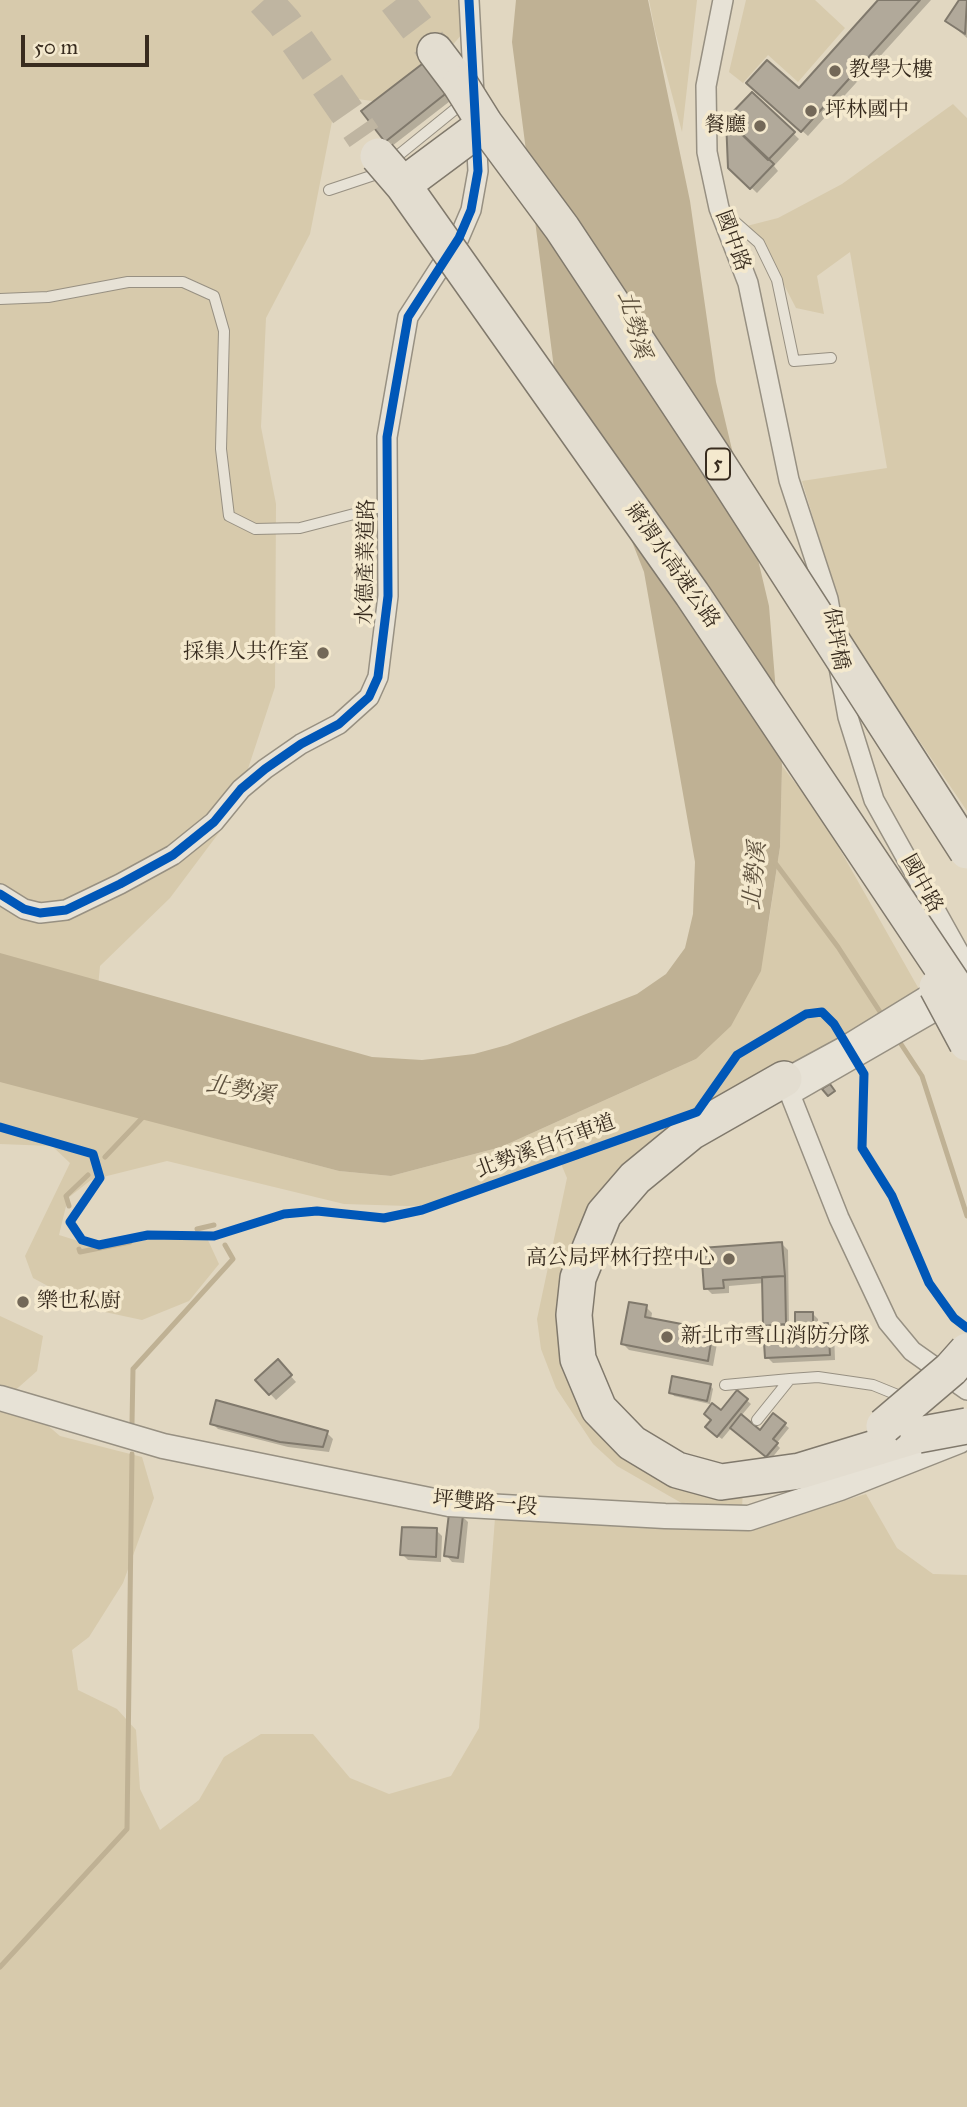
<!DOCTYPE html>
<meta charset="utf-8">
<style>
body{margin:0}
#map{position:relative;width:967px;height:2107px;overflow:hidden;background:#e1d7c1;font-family:"IM FELL Great Primer",serif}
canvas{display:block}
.scale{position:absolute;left:21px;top:35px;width:128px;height:32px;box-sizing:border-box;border:4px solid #382c1f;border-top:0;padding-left:9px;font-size:21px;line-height:24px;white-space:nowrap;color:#382c1f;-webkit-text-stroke:5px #f4e9ce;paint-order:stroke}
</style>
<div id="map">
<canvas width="967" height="2107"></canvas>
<div class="scale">50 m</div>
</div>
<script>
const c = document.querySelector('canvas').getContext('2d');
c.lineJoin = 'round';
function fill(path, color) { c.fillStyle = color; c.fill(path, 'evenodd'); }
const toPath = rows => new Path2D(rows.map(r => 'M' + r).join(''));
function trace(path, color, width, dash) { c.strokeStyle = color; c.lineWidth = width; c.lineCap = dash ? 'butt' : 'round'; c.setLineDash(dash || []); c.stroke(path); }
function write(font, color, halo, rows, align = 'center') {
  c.font = font + ' "IM FELL Great Primer","Noto Serif TC",serif'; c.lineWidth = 7; c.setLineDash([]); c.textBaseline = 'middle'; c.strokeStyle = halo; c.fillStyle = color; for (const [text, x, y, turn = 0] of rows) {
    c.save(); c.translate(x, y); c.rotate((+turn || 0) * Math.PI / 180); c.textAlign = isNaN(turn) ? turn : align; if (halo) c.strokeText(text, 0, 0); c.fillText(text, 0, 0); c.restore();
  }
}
fill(toPath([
 [0,0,467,0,470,25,400,105,337,96,310,234,266,318,261,427,276,504,275,687,233,814,170,898,100,966,87,1104,339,1171,391,1176,501,1147,696,1059,768,927,780,847,782,766,821,816,920,991,665,1149,577,1291,610,1433,743,1486,742,1510,685,1505,617,1466,593,1444,556,1388,541,1349,537,1319,567,1178,559,1159,441,1205,408,1206,344,1204,167,1161,91,1180,68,1198,59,1235,104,1249,155,1238,207,1238,219,1264,189,1301,142,1320,91,1309,33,1278,25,1256,70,1163,52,1146,0,1144],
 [649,0,697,0,682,132,655,31],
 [746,0,815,0,845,28,798,82,768,55,743,83,729,72],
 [953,104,967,118,967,811,849,637,802,481,887,468,850,252,817,276,824,314,796,308,770,258,739,228,778,218,842,184],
 [0,1316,43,1336,37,1371,11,1394,60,1436,142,1457,154,1498,123,1583,89,1637,72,1650,78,1690,117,1709,136,1730,140,1789,160,1830,199,1800,224,1757,261,1734,313,1734,350,1778,389,1794,451,1776,479,1728,495,1518,743,1531,866,1494,897,1548,933,1574,967,1575,967,2107,0,2107]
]), '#d7caac');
fill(toPath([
 [516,0,648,0,690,201,716,382,769,606,782,766,780,847,761,971,731,1026,696,1059,501,1147,391,1176,339,1171,0,1082,0,953,372,1057,422,1060,474,1054,507,1045,637,994,666,974,685,948,693,914,695,862,644,572,603,468,555,376,512,42]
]), '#bfb194');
fill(toPath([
 [881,0,931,0,808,136,755,89,799,91],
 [961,0,967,0,967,38,947,21],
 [426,64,454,98,392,146,386,140],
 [752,94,799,139,774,166,778,171,757,193,730,167],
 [782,1244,788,1250,789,1326,797,1326,812,1313,818,1319,818,1326,828,1325,834,1331,835,1360,773,1363,767,1357,764,1283,729,1286,729,1293,712,1294,706,1288],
 [646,1307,652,1313,651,1320,712,1332,718,1338,713,1366,629,1350,623,1344],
 [278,1362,296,1382,276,1400,257,1380],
 [710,1385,713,1389,710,1404,674,1396,671,1392],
 [738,1393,751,1404,741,1416,760,1432,774,1416,789,1428,776,1444,780,1448,771,1459,732,1427,722,1439,711,1431],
 [212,1423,327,1433,333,1439,329,1452,288,1447,218,1429],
 [462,1516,468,1522,464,1563,452,1562,446,1555],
 [436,1530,442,1536,441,1562,408,1560,402,1554]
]), '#0003');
trace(toPath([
 [773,860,838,947,884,1018],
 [897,1038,922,1076,967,1216],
 [105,1157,144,1116],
 [69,1206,66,1196,88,1175],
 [197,1229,214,1225],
 [79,1249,80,1252,130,1242],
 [132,1423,133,1369,233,1259,225,1245],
 [0,1967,127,1829,132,1454]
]), '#bfb194', 5);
const building = toPath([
 [878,0,920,0,801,132,746,83,767,60,799,88,878,0],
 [959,0,967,0,965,34,945,21,959,0],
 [426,61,449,91,385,142,361,111,426,61],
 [752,92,795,132,768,160,726,119,752,92],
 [726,119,774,164,750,189,728,168,726,119],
 [830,1084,835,1091,828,1096,822,1089,830,1084],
 [782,1242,785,1276,723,1280,724,1288,704,1289,701,1248,782,1242],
 [785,1276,786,1324,763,1326,762,1277,785,1276],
 [629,1302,647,1305,645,1317,713,1330,708,1361,621,1344,629,1302],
 [795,1312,813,1312,813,1324,828,1323,830,1355,765,1358,763,1326,795,1324,795,1312],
 [278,1359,292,1375,269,1395,255,1380,278,1359],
 [672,1376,711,1384,707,1401,669,1393,672,1376],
 [737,1390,748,1399,717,1437,705,1427,711,1420,704,1414,712,1403,721,1410,737,1390],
 [216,1400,328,1431,323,1447,280,1442,210,1424,216,1400],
 [773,1413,786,1423,773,1439,778,1443,766,1457,730,1428,741,1414,760,1430,773,1413],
 [449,1513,463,1515,458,1558,444,1556,449,1513],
 [402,1527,437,1528,436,1557,400,1555,402,1527]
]);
fill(building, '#b1a99a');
trace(building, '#80796c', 2);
trace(toPath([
 [264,0,284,22,364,137],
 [396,0,435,51]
]), '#bfb5a1', 35, [35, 18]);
const service = toPath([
 [329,190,374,175,464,102],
 [725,213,759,243,777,280,794,361,831,358],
 [0,299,48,297,128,282,183,282,214,296,224,331,221,449,229,516,255,529,300,528,385,506],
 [725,1385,790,1379],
 [757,1420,790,1379,818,1377,873,1385,905,1398]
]);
const minor = toPath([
 [723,0,706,86,707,152,719,208,748,283,789,480,828,599,833,627],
 [839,667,848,717,874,800,967,967],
 [0,894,24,909,40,913,66,910,120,884,173,855,214,822,241,789,265,769,301,744,339,724,369,697,378,677,388,596,387,437,408,317,459,238,471,210,478,171,469,0],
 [944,985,843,1047,784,1079,839,1218,888,1322,912,1351,967,1390],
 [790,1095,953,1001]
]);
const tertiary = toPath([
 [0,1398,163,1446,449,1504,665,1516,749,1518,840,1488,959,1441]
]);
const motorway = toPath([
 [435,51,460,84],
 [784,1079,691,1132,635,1178,604,1214,578,1278,574,1315,578,1359,599,1409,632,1443,677,1470,721,1482,800,1471,918,1435]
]);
trace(service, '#979082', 12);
trace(minor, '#979082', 22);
trace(tertiary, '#979082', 27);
trace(motorway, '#80796c', 38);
trace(service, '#e7e2d6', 10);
trace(minor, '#e7e2d6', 19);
trace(tertiary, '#e7e2d6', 24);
trace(motorway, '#e3ddd0', 35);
const motorwayBridge = toPath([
 [460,84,485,124,562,228,713,456,967,851],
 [378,156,403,185,692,594,967,1005],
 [403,185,485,124],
 [937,987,967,1043],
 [884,1426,951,1369,967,1351],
 [918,1435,967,1426]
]);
trace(motorwayBridge, '#80796c', 38, []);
trace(motorwayBridge, '#e3ddd0', 35);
trace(toPath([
 [0,894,24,909,40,913,66,910,120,884,173,855,214,822,241,789,265,769,301,744,339,724,369,697,378,677,388,596,387,437,408,317,459,238,471,210,478,171,469,0],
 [0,1127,93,1154,100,1178,70,1222,82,1240,99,1245,148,1235,214,1236,284,1214,317,1211,384,1218,422,1210,697,1112,737,1055,806,1014,822,1012,834,1024,864,1074,862,1148,892,1196,929,1283,954,1318,967,1328]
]), '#0057b8', 9);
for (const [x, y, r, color] of [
 [835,71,7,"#736858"],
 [811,111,7,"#736858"],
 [760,126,7,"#736858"],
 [323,653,7,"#736858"],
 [729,1259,7,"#736858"],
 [23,1302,7,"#736858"],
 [667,1337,7,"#736858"]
]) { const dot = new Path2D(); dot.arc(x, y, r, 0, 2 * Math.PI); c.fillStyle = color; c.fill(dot); trace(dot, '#f4e9ce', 2.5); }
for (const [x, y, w] of [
 [718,464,24]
]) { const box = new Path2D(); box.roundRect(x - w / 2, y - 15.5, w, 31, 5); c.fillStyle = '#f4e9ce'; c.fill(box); trace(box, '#382c1f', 2); }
write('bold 19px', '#382c1f', null, [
 ["5",718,464]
]);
write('21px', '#382c1f', '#f4e9ce', [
 ["教學大樓",849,71],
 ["坪林國中",825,111],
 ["餐廳",746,126,"right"],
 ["採集人共作室",309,653,"right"],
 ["高公局坪林行控中心",715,1259,"right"],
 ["樂也私廚",37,1302],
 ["新北市雪山消防分隊",681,1337]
], 'left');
write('21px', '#382c1f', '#f4e9ce', [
 ["國中路",732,241,70],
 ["水德產業道路",367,562,-89],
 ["蔣渭水高速公路",672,566,55],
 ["保坪橋",835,639,80],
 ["國中路",921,884,61],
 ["北勢溪自行車道",546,1147,-20],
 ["坪雙路一段",485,1504,5]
]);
write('italic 23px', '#5c4f3c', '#f4e9ce', [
 ["北勢溪",633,325,75],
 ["北勢溪",756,876,-85],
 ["北勢溪",240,1091,11]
]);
</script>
